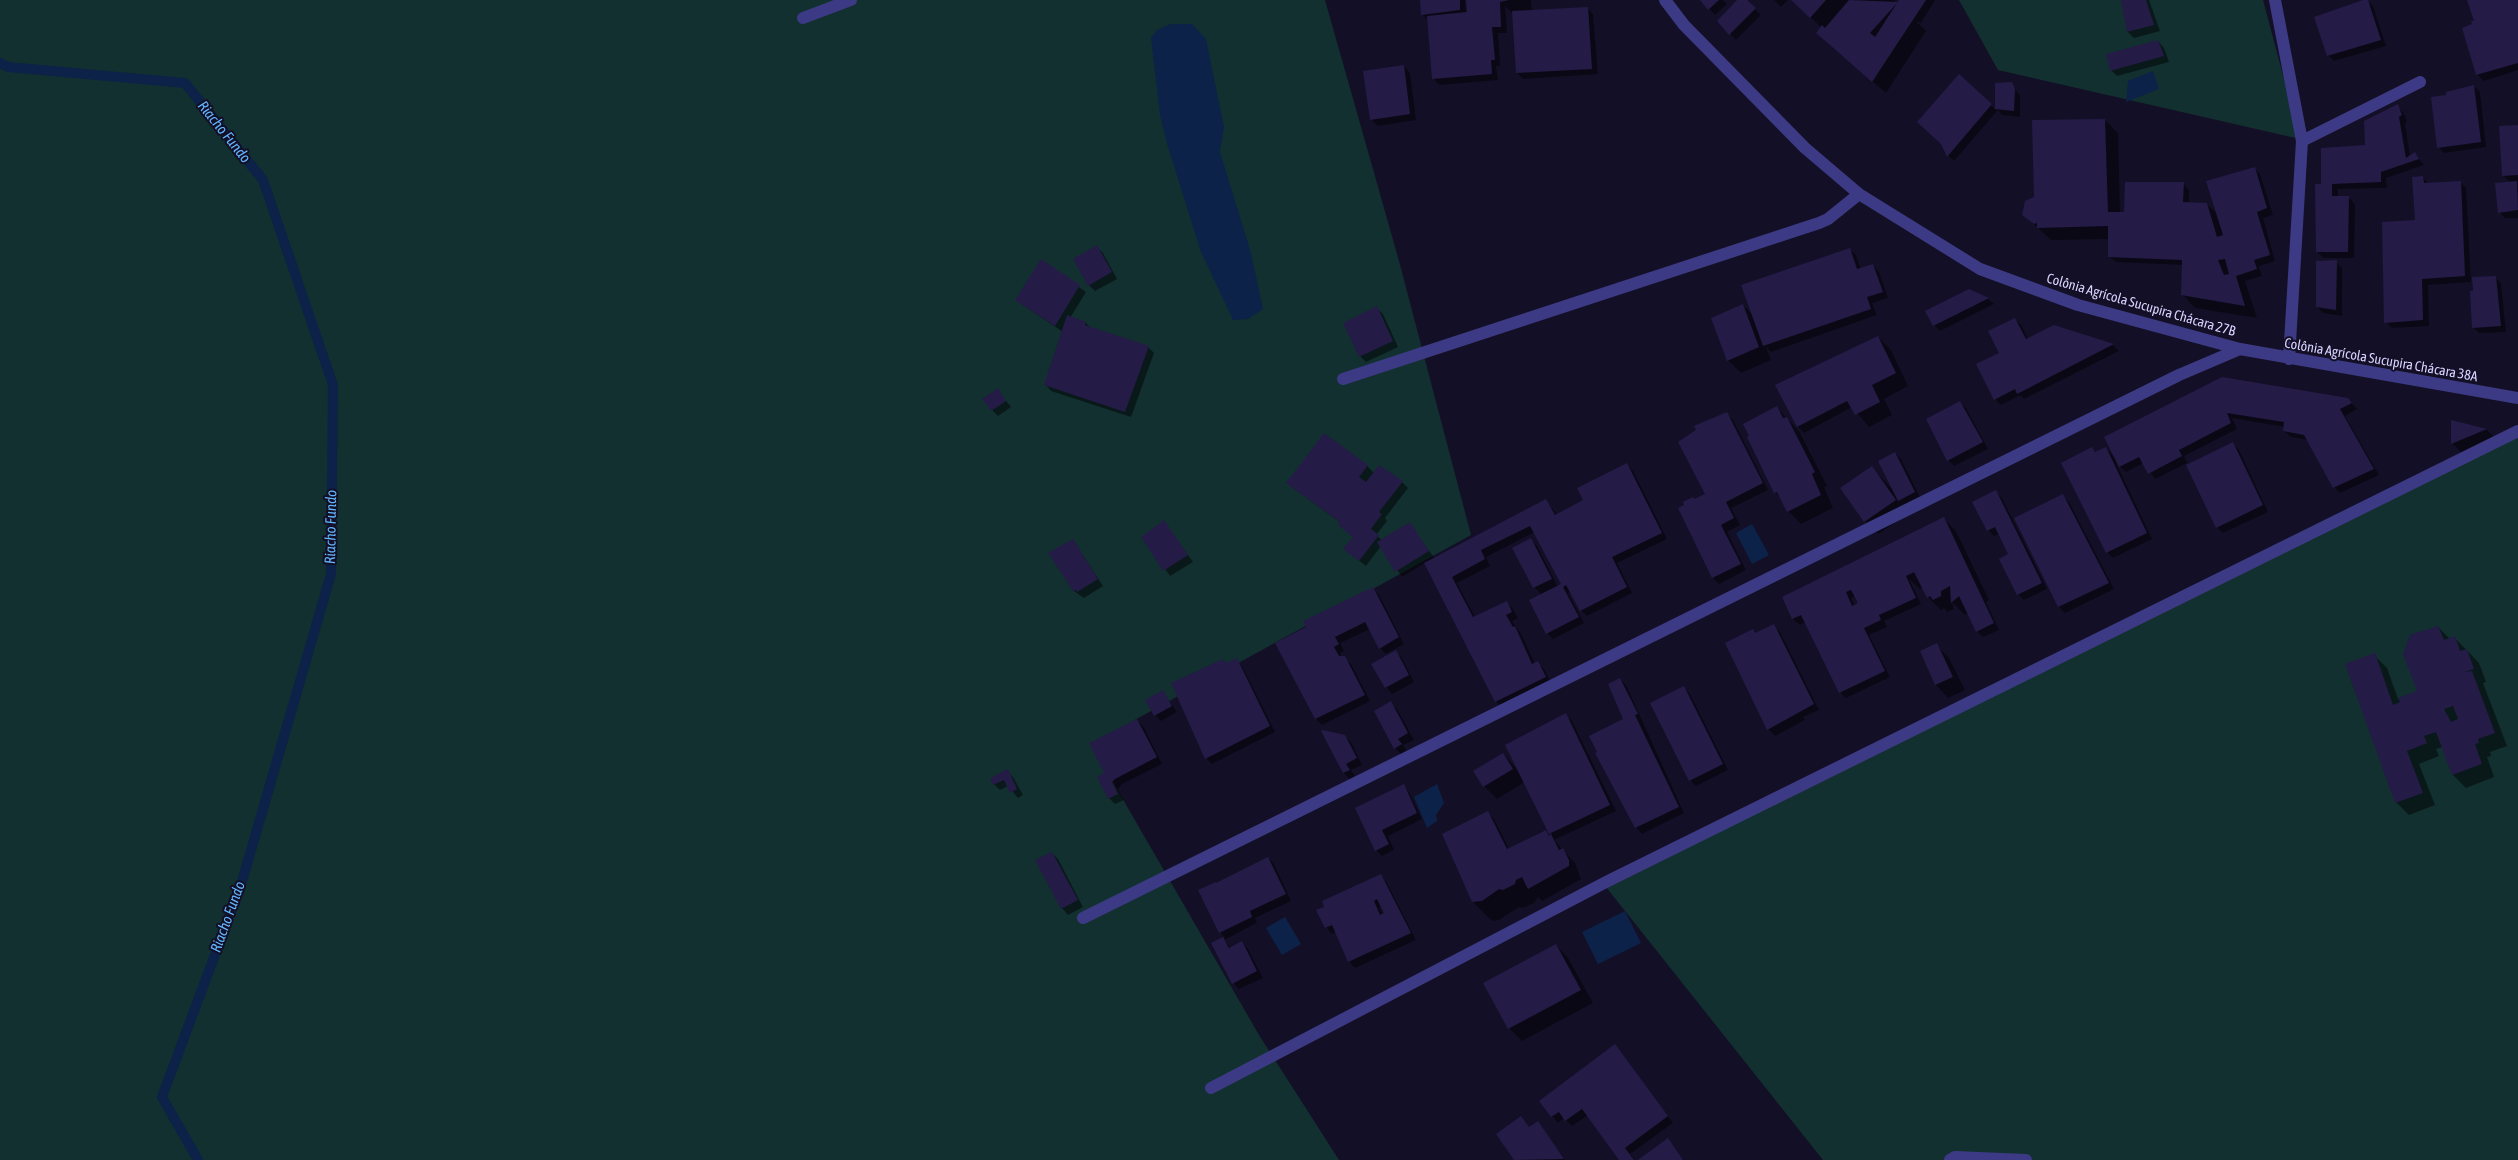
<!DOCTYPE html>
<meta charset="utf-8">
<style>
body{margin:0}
canvas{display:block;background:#130f26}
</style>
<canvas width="2518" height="1160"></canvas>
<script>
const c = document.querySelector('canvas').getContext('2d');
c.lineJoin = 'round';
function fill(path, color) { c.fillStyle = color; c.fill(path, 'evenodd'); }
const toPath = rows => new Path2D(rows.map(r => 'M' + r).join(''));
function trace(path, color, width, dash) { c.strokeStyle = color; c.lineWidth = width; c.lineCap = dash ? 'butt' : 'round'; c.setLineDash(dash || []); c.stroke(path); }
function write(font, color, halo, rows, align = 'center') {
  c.font = font + ' "Asap Condensed",sans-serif'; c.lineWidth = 4; c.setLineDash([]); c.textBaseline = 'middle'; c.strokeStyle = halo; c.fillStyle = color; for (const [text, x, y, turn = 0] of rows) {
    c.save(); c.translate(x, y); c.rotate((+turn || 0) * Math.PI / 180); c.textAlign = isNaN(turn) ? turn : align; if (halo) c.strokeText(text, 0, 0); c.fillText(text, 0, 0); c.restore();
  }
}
fill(toPath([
 [0,0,1325,0,1399,261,1471,535,1091,744,1259,1035,1339,1160,0,1160],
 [1959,0,2263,0,2300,139,1998,70],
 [2518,432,2518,1160,1823,1160,1606,887]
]), '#12302f');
fill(toPath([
 [1171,24,1192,24,1206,39,1224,127,1220,152,1251,253,1263,309,1248,319,1233,320,1201,252,1167,144,1160,115,1151,38,1157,30],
 [2153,71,2159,89,2126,102,2128,81],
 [1752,524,1769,555,1752,564,1736,533],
 [1437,784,1444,803,1436,815,1437,821,1427,828,1414,797],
 [1625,911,1641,943,1598,964,1582,932],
 [1285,917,1301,944,1282,955,1266,928]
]), '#0c2248');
fill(toPath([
 [1421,0,1465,0,1466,13,1469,13,1467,0,1531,0,1532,11,1587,8,1593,14,1598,74,1523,79,1517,73,1513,14,1505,6,1507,33,1498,33,1500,66,1496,66,1498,80,1439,85,1433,78,1428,20,1422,14],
 [1701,0,1723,0,1727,4,1715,15],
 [1739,0,1745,0,1761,15,1736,40,1718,21],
 [1774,0,1788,0,1781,7],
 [1792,0,1894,0,1898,4,1901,0,1935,0,1921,23,1916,21,1926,31,1886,93,1830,46,1817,33,1822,28],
 [2123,0,2149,0,2160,31,2134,38,2128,32],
 [2367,0,2373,6,2386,46,2334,61,2328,55],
 [2469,0,2518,0,2518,70,2484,81,2477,74,2475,22],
 [2158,41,2164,48,2169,62,2117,76,2111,70],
 [1404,66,1410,73,1416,120,1378,126,1372,120],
 [1959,76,1996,110,1996,84,2011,83,2020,96,2020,117,2002,115,1998,110,1954,161,1945,153,1942,144],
 [2474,86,2480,92,2486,147,2444,153,2438,147,2448,96],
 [2397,106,2403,112,2407,121,2405,124,2410,156,2415,154,2424,165,2386,178,2387,188,2338,189,2338,197,2349,198,2355,204,2354,258,2324,258,2317,252,2322,185,2366,147],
 [2105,120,2118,133,2120,214,2125,214,2183,183,2189,190,2189,203,2207,204,2218,215,2254,168,2260,174,2273,215,2263,218,2275,261,2259,266,2262,276,2245,281,2257,318,2195,308,2183,295,2183,265,2116,262,2109,256,2109,239,2051,240,2024,215,2035,198],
 [2518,126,2518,218,2505,218,2499,212,2511,183,2504,176],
 [2423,178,2429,184,2460,182,2466,188,2471,282,2428,285,2429,326,2392,328,2386,322,2416,222],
 [1097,247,1103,253,1117,279,1095,291,1089,285],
 [1849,249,1856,255,1861,270,1873,265,1879,272,1888,298,1872,303,1877,315,1771,352,1766,347,1771,360,1741,373,1728,360,1743,305,1754,316],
 [1041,261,1086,292,1070,318,1086,323,1092,329,1148,347,1154,353,1131,417,1051,391,1045,384,1063,332,1016,300],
 [2336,262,2342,268,2342,316,2323,313,2317,307],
 [2495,277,2501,283,2506,332,2479,333,2473,327,2474,292],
 [1969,291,1988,299,1994,304,1940,331,1934,325],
 [1377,308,1383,314,1398,347,1366,362,1360,356],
 [2015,319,2021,325,2028,339,2054,326,2113,345,2119,351,2024,399,2020,395,2001,405,1995,399,2000,353],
 [1878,337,1891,350,1908,386,1884,399,1892,415,1869,427,1852,407,1804,433,1798,427,1776,386],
 [2223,378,2348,399,2357,409,2345,416,2379,475,2340,493,2334,487,2308,440,2291,437,2284,431,2285,427,2232,418,2237,429,2184,456,2187,463,2155,479,2144,463,2126,472,2116,463,2152,539,2113,558,2107,552,2092,449,2097,453,2106,448,2115,458],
 [997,390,1011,407,998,416,992,410],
 [1959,402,1966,408,1988,449,1954,466,1948,460],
 [1777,408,1799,431,1827,486,1824,487,1833,508,1801,524,1788,511,1782,499,1775,492],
 [1727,414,1733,420,1768,490,1731,508,1740,525,1727,532,1746,570,1719,584,1713,578,1679,509,1707,494],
 [2452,422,2487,430,2499,442,2465,456,2452,443],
 [2233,444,2239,450,2268,512,2223,533,2217,527],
 [1895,453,1901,459,1921,499,1908,514,1878,534,1865,521,1872,468,1895,492],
 [1627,464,1633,471,1667,539,1617,563,1632,593,1587,616,1581,610,1571,592,1568,593,1584,623,1553,639,1547,633,1542,595,1534,587,1531,540,1537,546,1558,587,1563,585,1535,532,1486,557,1490,566,1457,583,1475,617,1506,602,1512,608,1518,618,1512,621,1521,634,1535,664,1537,663,1544,669,1551,683,1502,708,1496,701,1425,563,1402,577,1381,546,1366,566,1345,549,1354,537,1341,523,1287,483,1367,466,1374,473,1402,482,1408,488,1385,518,1387,521,1376,535,1382,540,1410,524,1435,559,1546,501,1557,515,1584,501],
 [1996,492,2002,498,2047,589,2024,600,2018,594,2009,555,1999,534,1994,536,1988,530],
 [2063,496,2069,502,2114,589,2065,613,2059,607,2016,519],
 [1944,519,1956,531,1989,600,1986,602,1999,630,1983,637,1977,631,1968,613,1965,615,1952,602,1954,609,1947,612,1944,608,1941,610,1928,597,1923,587,1920,589,1909,579,1921,604,1884,621,1887,627,1869,635,1890,677,1846,698,1840,692,1805,622,1800,625,1793,619,1783,597],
 [1856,596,1859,604,1855,606,1851,598],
 [1164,522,1193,562,1170,576,1142,537],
 [1073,540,1103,586,1084,598,1074,591],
 [1373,589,1379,595,1404,644,1386,654,1380,648,1370,629,1340,643,1344,651,1340,653,1341,656,1351,664,1370,701,1322,725,1316,719,1308,628],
 [1774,626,1780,632,1819,710,1803,717,1805,720,1775,736,1768,729,1727,644,1753,631,1756,634],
 [2438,627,2450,639,2454,637,2479,663,2486,682,2483,683,2507,746,2490,752,2491,756,2487,757,2494,777,2466,788,2453,775,2443,747,2436,749,2439,756,2419,764,2435,805,2409,815,2396,802,2374,655,2387,668,2398,699,2418,691],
 [1936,645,1949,658,1965,690,1948,698,1936,685,1921,651],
 [1396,652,1402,658,1414,682,1392,694,1386,687,1373,664],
 [1236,659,1242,666,1275,732,1212,764,1206,758,1223,660,1227,664],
 [1620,679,1626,685,1684,813,1642,834,1636,827],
 [1684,688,1690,694,1728,770,1696,786,1690,780],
 [1163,692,1177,712,1161,721,1155,715],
 [1391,703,1397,709,1414,740,1403,745,1407,751,1401,754,1395,748],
 [1566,715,1572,721,1616,811,1554,840,1575,863,1581,879,1542,901,1538,897,1534,903,1523,908,1519,907,1499,920,1492,921,1473,902,1488,813,1494,819,1509,849,1543,831,1549,837,1552,835,1525,782,1497,799,1484,786,1503,754,1518,770],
 [1137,720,1143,726,1162,764,1122,784,1118,789,1124,800,1115,804,1109,798,1105,774],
 [1345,736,1351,742,1362,765,1351,770,1355,776,1350,779,1344,773],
 [1007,771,1013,777,1023,795,1018,798,1008,786,1000,790,994,784],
 [1403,786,1409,792,1422,819,1388,836,1394,850,1382,856,1376,850,1357,809],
 [1052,853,1058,859,1083,907,1068,915,1062,908,1037,861],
 [1268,858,1274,864,1291,901,1255,918,1257,923,1224,940,1231,948,1242,943,1248,949,1263,978,1239,989,1233,983,1213,944,1225,938,1220,932,1217,885],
 [1380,875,1386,881,1416,940,1355,968,1349,962,1336,932,1332,934,1326,927],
 [1382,906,1386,913,1383,915,1379,907],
 [1556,945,1568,958,1593,1003,1522,1041,1509,1028,1484,983],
 [1615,1045,1673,1123,1630,1154,1635,1160,1620,1160,1588,1115,1572,1126,1564,1118,1558,1123,1540,1101],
 [1521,1118,1530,1128,1538,1123,1565,1160,1516,1160,1498,1134]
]), '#0007');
trace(toPath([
 [0,63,8,67,185,83,263,180,333,385,331,574,241,885,162,1097,198,1160]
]), '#0c2248', 10);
fill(toPath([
 [1420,0,1460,0,1460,10,1421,15],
 [1466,0,1509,0,1500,2,1501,27,1492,27,1495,60,1491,60,1492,74,1432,79,1427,16,1467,12],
 [1700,0,1719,0,1708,10],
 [1737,0,1747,0,1756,8,1729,35,1717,21],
 [1791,0,1826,0,1810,18],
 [1849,0,1898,2,1870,33,1875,37,1899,0,1926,0,1872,82,1816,33,1822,25,1825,28],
 [2121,0,2146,0,2154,25,2127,32],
 [2363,0,2368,0,2381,40,2327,56,2314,17],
 [2467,0,2518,0,2518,63,2476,75,2462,28,2472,24,2471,21,2474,21],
 [1588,7,1592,69,1516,73,1512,11],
 [2158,40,2164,56,2110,71,2106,54],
 [1404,65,1410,114,1370,120,1363,71],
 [1959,74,1992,104,1947,157,1941,144,1917,122],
 [2012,82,2015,89,2014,111,1995,109,1995,83],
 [2474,85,2481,142,2437,148,2431,97,2446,95,2446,92],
 [2398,104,2402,115,2399,117,2406,158,2415,152,2419,159,2381,172,2381,182,2332,184,2332,196,2349,196,2348,252,2316,252,2315,184,2321,184,2321,148,2365,145,2364,121],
 [2105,119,2108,212,2124,212,2125,182,2184,182,2183,202,2207,203,2217,237,2223,235,2206,181,2255,167,2267,208,2257,212,2270,255,2254,260,2257,269,2236,276,2245,306,2181,295,2182,260,2108,257,2108,226,2037,228,2037,223,2034,224,2022,215,2025,201,2034,197,2032,120],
 [2225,259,2229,274,2224,275,2218,260],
 [2518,125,2518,175,2502,176,2499,126],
 [2423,176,2424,183,2461,181,2465,276,2422,279,2423,320,2384,323,2382,222,2415,220,2412,177],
 [2517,181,2518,210,2498,213,2495,183],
 [1097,245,1112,272,1088,286,1073,259],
 [1850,248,1857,269,1873,264,1883,292,1867,297,1871,309,1763,346,1741,285],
 [1041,259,1080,285,1055,326,1015,300],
 [2337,260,2336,310,2316,307,2316,261],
 [2496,276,2501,326,2472,328,2470,291,2473,291,2472,277],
 [1969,289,1989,298,1933,326,1925,311],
 [1743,304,1759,347,1727,361,1711,318],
 [1377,306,1393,341,1359,357,1343,323],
 [1067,315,1086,322,1085,325,1149,346,1125,412,1044,385],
 [2015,318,2026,339,2054,325,2114,344,2017,394,2015,389,1994,400,1976,364,1999,353,1988,331],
 [1878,336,1896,373,1872,385,1880,402,1855,415,1847,401,1797,427,1775,385],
 [2222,377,2348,398,2352,403,2340,409,2374,469,2333,488,2304,435,2283,431,2284,422,2227,413,2231,423,2179,450,2182,456,2148,474,2139,457,2119,467,2104,437],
 [998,388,1006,401,991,411,982,399],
 [1960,401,1983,442,1947,461,1926,419],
 [1777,406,1783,418,1787,417,1815,472,1812,474,1821,495,1787,512,1777,492,1774,493,1747,437,1749,436,1743,424],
 [1727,412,1763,483,1726,502,1734,518,1721,525,1741,564,1712,578,1678,508,1684,505,1683,502,1693,497,1694,499,1705,494,1678,442,1696,430,1694,426],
 [2451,420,2487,429,2451,444],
 [1324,433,1368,465,1359,477,1366,482,1379,465,1403,481,1379,512,1382,514,1371,529,1379,535,1359,561,1343,549,1353,537,1338,525,1340,522,1286,483],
 [2233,442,2263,505,2216,528,2186,465],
 [2092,447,2095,452,2106,447,2147,533,2106,553,2061,463],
 [1895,452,1915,492,1898,501,1878,461],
 [1627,463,1662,533,1612,557,1627,587,1580,611,1566,585,1563,587,1579,617,1546,634,1529,600,1561,584,1530,526,1481,550,1485,559,1452,577,1473,617,1507,601,1512,612,1506,615,1513,627,1515,626,1532,664,1538,661,1546,677,1495,702,1424,563,1546,499,1555,515,1583,500,1577,488],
 [1872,466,1896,500,1864,522,1840,488],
 [1996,490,2042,583,2017,595,1999,559,2008,554,1995,527,1987,531,1972,502],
 [2063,494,2109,583,2058,607,2014,518],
 [1944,517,1994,623,1976,632,1959,596,1951,603,1950,586,1941,591,1941,596,1933,600,1930,596,1927,598,1914,572,1906,576,1916,598,1879,615,1881,620,1864,628,1885,671,1839,693,1801,615,1792,619,1782,597],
 [1851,590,1858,603,1852,606,1846,592],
 [1164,520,1188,555,1163,571,1141,537],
 [1410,522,1429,551,1395,572,1377,542],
 [1531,538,1552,579,1533,588,1512,548],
 [1073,539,1098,579,1077,592,1076,590,1073,591,1048,553],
 [1373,587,1399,637,1379,649,1365,622,1335,637,1339,644,1334,647,1339,656,1345,656,1365,695,1315,719,1275,643,1306,627,1303,621],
 [1774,624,1814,704,1767,730,1725,643,1753,629,1755,633],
 [2438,626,2444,640,2455,636,2460,651,2467,649,2474,669,2464,672,2472,671,2495,733,2478,739,2479,743,2475,744,2482,764,2452,775,2436,732,2424,736,2427,743,2407,751,2423,793,2395,803,2345,664,2375,653,2393,705,2400,702,2398,698,2417,691,2403,654,2410,635],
 [2453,706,2458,719,2451,722,2444,709],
 [1937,643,1953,677,1935,685,1920,651],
 [1396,650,1409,675,1385,688,1371,664],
 [1237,658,1270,726,1205,759,1171,683,1223,659,1226,663],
 [1620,678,1638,714,1635,715,1679,807,1635,828,1595,753,1597,752,1589,736,1623,719,1608,684],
 [1684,686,1723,764,1689,781,1650,703],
 [1163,690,1172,706,1154,716,1145,700],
 [1391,701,1408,733,1398,739,1402,744,1394,749,1374,711],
 [1566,713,1610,805,1549,834,1505,745],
 [1137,719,1157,757,1115,779,1112,782,1118,794,1108,799,1097,777,1104,773,1089,743],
 [1323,730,1345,735,1357,758,1346,764,1350,770,1343,773,1321,731],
 [1503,753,1513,769,1483,787,1473,771],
 [1008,769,1017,789,1010,793,1004,780,993,785,990,778],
 [1404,784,1417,813,1382,830,1389,844,1375,851,1355,808],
 [1488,811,1507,849,1546,830,1549,836,1551,834,1559,850,1563,848,1569,860,1569,866,1528,889,1522,877,1516,880,1515,884,1503,890,1499,889,1482,901,1472,902,1442,834],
 [1052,852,1078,900,1061,909,1035,860],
 [1268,857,1286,894,1250,911,1252,917,1219,933,1198,890,1216,882,1216,883],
 [1381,874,1411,933,1348,962,1332,925,1325,928,1316,910,1324,907,1322,901],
 [1377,899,1384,913,1380,915,1374,901],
 [1223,937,1229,948,1242,941,1257,971,1232,984,1211,943],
 [1556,944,1581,990,1508,1029,1483,983],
 [1615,1044,1668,1116,1625,1148,1634,1160,1619,1160,1582,1109,1565,1121,1559,1112,1551,1117,1539,1101],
 [1521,1116,1529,1127,1538,1121,1564,1159,1514,1160,1496,1134],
 [1668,1138,1683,1160,1638,1160]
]), '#241b47');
trace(toPath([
 [803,18,851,0],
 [1343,379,1819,223,1828,219,1859,194]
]), '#3d3a85', 12);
trace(toPath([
 [1665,0,1684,25,1805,148,1859,194,1980,269,2078,305,2240,349,2518,398],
 [2275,0,2302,141,2289,359],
 [2302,141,2420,82],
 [1083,918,2179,375,2240,349],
 [1211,1088,1608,881,2518,431],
 [1950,1160,1955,1157,2026,1160]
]), '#3d3a85', 12);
write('14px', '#d9d4ff', '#130f26', [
 ["Colônia Agrícola Sucupira Chácara 27B",2141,305,16],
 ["Colônia Agrícola Sucupira Chácara 38A",2381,360,10]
]);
write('italic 15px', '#62b6ff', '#130f26', [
 ["Riacho Fundo",224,132,51],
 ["Riacho Fundo",331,527,-89],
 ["Riacho Fundo",228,917,-70]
]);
</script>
